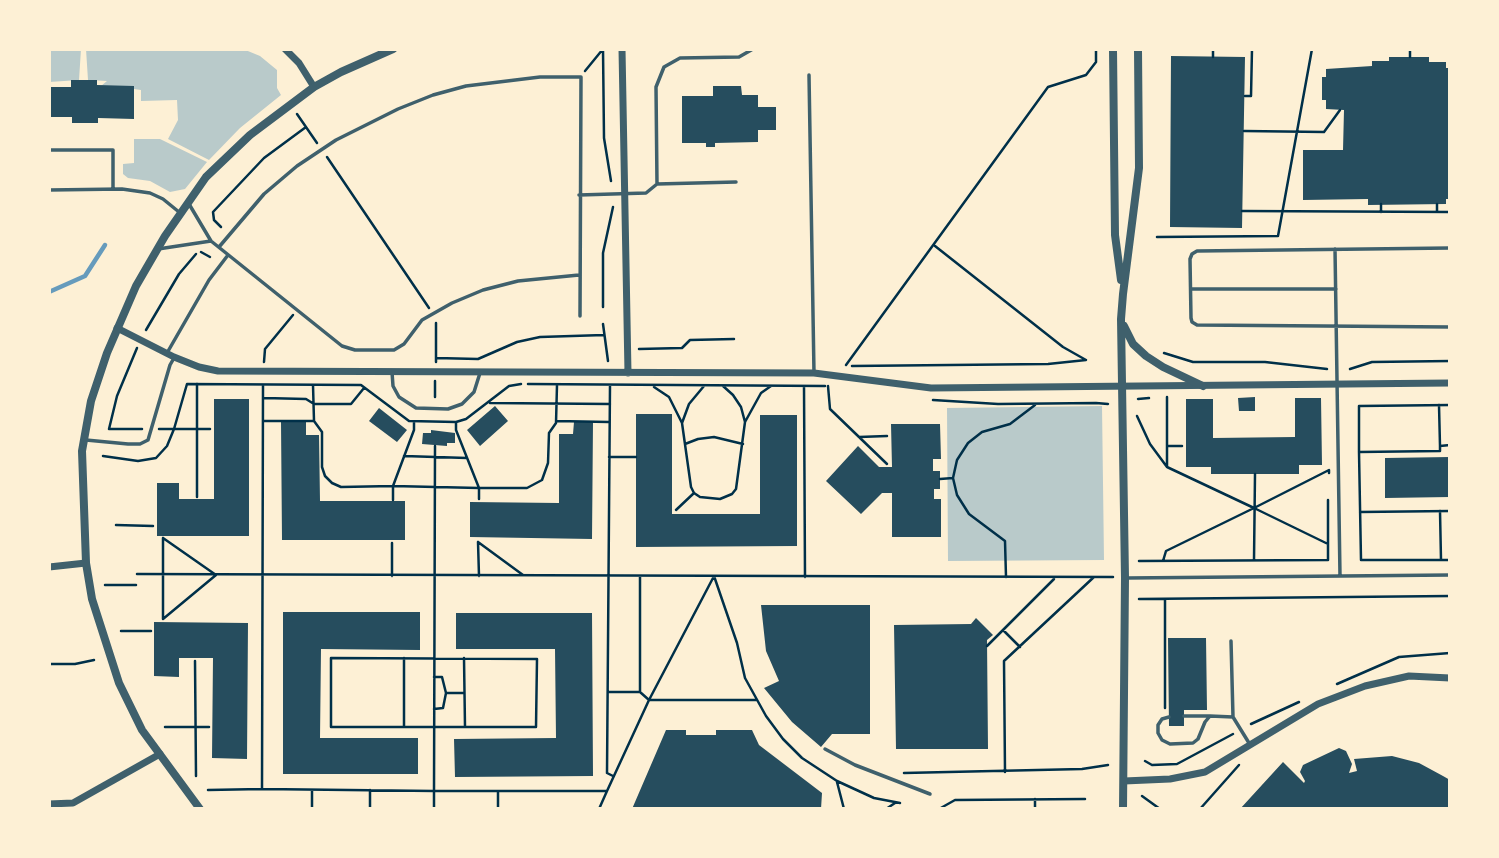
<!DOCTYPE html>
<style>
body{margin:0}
#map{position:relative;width:1499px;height:858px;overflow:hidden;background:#fdf0d5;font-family:Merriweather,serif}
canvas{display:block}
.frame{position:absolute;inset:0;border:51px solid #fdf0d5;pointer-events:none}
</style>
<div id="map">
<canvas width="1499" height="858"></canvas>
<div class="frame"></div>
</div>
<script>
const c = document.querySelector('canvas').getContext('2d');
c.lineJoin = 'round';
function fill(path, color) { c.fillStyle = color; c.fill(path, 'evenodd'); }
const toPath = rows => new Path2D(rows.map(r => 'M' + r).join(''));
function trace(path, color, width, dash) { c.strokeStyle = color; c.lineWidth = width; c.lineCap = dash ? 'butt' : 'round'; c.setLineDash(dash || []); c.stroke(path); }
fill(toPath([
 [49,49,81,49,79,80,49,82],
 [86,49,243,49,260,56,277,70,277,88,281,95,240,128,209,160,168,139,178,120,177,100,141,101,141,90,134,89,134,86,101,86,107,81,88,80],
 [134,139,160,139,207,162,185,189,170,192,150,181,128,178,123,174,123,164,134,163],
 [1102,406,1104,560,948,561,947,408]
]), '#b9caca');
trace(toPath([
 [49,292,85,276,105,245]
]), '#669bbc', 4.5);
fill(toPath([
 [1171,56,1245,57,1242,228,1170,227],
 [1389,57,1429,57,1429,62,1446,62,1446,68,1450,68,1450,199,1446,199,1446,204,1368,205,1368,199,1303,200,1303,150,1343,150,1344,110,1326,109,1326,100,1322,100,1322,77,1326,77,1326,69,1372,66,1372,61,1389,61],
 [71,80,97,80,97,85,134,86,134,119,98,118,98,123,72,123,72,117,49,117,49,87,71,87],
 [713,86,741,86,742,95,758,95,758,107,776,107,776,130,758,130,758,142,715,143,715,147,706,147,706,143,682,143,682,96,713,96],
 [1255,397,1255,411,1239,411,1238,398],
 [1295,398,1321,398,1322,465,1299,465,1299,474,1211,474,1211,467,1186,467,1186,399,1213,399,1213,438,1295,437],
 [214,399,249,399,249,536,157,536,157,483,179,483,179,499,214,499],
 [495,406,508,421,480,446,467,430],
 [379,408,407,430,397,442,369,421],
 [636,414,672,414,672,514,760,514,760,415,797,415,797,546,636,547],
 [281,422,306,422,306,435,319,435,320,501,405,501,405,540,282,540],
 [574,422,593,422,592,539,470,537,470,502,559,503,559,434,573,434],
 [891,424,940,424,941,459,933,459,933,471,940,471,940,489,934,489,934,499,941,499,941,537,892,537,892,493,882,493,861,514,826,481,858,446,879,467,892,467],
 [431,430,455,433,455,443,447,443,447,446,422,444,423,433,431,433],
 [1450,457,1450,497,1385,498,1385,458],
 [761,605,870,605,870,734,832,734,821,747,792,722,764,688,779,681,766,651],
 [283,612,420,612,420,650,321,649,320,738,418,738,418,774,283,774],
 [456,613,592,613,593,776,455,777,454,739,556,738,555,649,456,649],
 [976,618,993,635,987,640,988,749,896,749,894,625,971,624],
 [154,622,248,623,247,759,212,758,213,658,179,658,179,677,154,676],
 [1168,638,1206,638,1207,710,1184,710,1184,726,1169,726],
 [666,730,686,730,686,735,716,735,716,730,752,730,759,745,822,793,821,809,632,809],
 [1339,748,1346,751,1352,764,1349,773,1357,771,1354,759,1392,756,1419,763,1443,776,1450,780,1450,809,1240,809,1283,762,1304,783,1305,781,1300,772,1303,765]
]), '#264d5e');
trace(toPath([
 [603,49,604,138,611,181],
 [1213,49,1213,57],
 [1254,49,1343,49],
 [1410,49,1410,57],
 [585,71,603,49],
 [1245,96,1251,96,1252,49],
 [297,114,317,143],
 [1244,131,1324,132,1340,110],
 [327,157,429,308],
 [1437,204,1437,212],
 [1242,211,1450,212],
 [1381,212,1381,204],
 [221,227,214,220,213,212,264,158,306,127],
 [1157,237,1278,236,1312,49],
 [935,246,1063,347,1086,360],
 [201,252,210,257],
 [603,307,603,253,613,207],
 [436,323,436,362],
 [603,324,608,361],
 [146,330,179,274,196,254],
 [137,348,117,396,109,429,142,429],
 [639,349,682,348,690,340,734,339],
 [1164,353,1193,362,1265,362,1327,369],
 [436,358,478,359,517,342,540,337,604,335],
 [264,362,265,349,293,315],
 [846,365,1048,87,1086,75,1096,62,1096,49],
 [852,366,1048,364,1086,360],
 [1350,369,1372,362,1450,361],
 [435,381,435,397],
 [197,384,197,497],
 [528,384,825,386],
 [263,385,262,789,434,791,435,446],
 [313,385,314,421,322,432,322,467,325,476,332,483,341,487,393,486,393,500],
 [610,385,607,773,613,776],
 [723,386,733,395,741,407,745,422,761,393,771,386],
 [804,386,805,577],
 [828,386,830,409,887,464],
 [654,387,669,397,682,423,689,404,704,386],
 [1167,397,1167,467],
 [264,398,306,399,314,404,351,404,364,388],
 [1138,399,1149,398],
 [933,400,998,404,1096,403,1108,404],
 [490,403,610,404],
 [1439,405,1440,446],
 [1137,416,1150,444,1167,467,1254,508],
 [264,421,314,421],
 [556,421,609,422],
 [414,422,414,430,393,486,479,488,456,430,456,422],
 [682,423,691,487,694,493,700,497,720,499,732,494,736,489,745,422],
 [210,429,174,429,187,384,361,385,409,421,456,422,466,419,509,386,521,384],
 [859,437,887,436],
 [685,444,698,439,714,437,743,444],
 [1450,445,1440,446,1440,451,1359,452,1361,560,1450,560],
 [1167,446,1182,446],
 [1359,452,1359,406,1450,405],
 [103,456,138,461,156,458,167,446,174,429,159,429],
 [404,456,467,458],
 [609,457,636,457],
 [940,479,953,478],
 [479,499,479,488,527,488,542,480,548,463,549,433,556,423,557,385],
 [676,510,694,493],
 [1440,511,1441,560],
 [1360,512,1450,511],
 [116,525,153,526],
 [478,542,523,575],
 [478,542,479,576],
 [392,543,392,576],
 [1328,544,1254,508,1329,470,1329,473],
 [1254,560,1255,474],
 [1139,561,1328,560,1328,500],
 [1163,561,1166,551,1254,508],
 [137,574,1113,577],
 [714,576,737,643,745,678,766,716,783,739,802,758,837,781,874,798,900,803],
 [640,577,640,692,649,700,713,578],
 [1006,577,1005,541,969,514,957,495,953,478,957,460,968,443,982,432,1010,424,1035,405],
 [105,585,136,585],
 [1139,599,1450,596],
 [1165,599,1165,708],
 [163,619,216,575,163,538],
 [163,619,163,538],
 [1003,630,1020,647],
 [121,631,151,631],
 [987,646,1054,579],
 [331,658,537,659,536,727,331,727,331,658],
 [404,658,404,727],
 [464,658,465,727],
 [195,661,196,776],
 [49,664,75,664,94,660],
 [434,677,442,677,446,693,443,708,434,709],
 [1337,684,1399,657,1450,653],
 [609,692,640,692],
 [446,693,464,693],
 [1251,724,1299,702],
 [165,727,209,727],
 [1145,761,1152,765,1177,764,1233,734],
 [1005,772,1004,661,1094,577],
 [904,773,1082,769,1108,765],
 [837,782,844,809],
 [208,790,262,789],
 [370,790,370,809],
 [1142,796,1160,809],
 [312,809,312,791],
 [434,809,434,791,607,791,649,700,757,700],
 [498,809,498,791],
 [599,809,607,791],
 [886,809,895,803],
 [939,809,955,800,1085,799],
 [1035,809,1035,799],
 [1200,809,1239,765]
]), '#003049', 2.5);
trace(toPath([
 [809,75,814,373],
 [49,150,113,150,113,189],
 [736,182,657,184,656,87,664,67,680,58,739,57,753,49],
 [49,190,122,189,150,193,163,199,179,212],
 [579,195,646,193,657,184],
 [189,204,211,241,342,346,355,350,394,350,404,344,422,320,452,303,483,290,518,281,579,275],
 [219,247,264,194,297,166,336,140,398,109,433,95,466,86,540,77,581,77,580,316],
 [1450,248,1197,251,1192,254,1190,259,1191,318,1192,322,1197,325,1450,327],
 [158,249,211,241],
 [1335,249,1340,576],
 [1191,289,1336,289],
 [167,353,209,280,228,255],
 [392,372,393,386,399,397,416,408,448,409,462,404,474,392,480,373],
 [86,440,128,444,140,444,148,440,170,365,174,358],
 [1127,578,1450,575],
 [1231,641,1233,717,1249,743],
 [1184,716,1210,716],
 [1169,717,1162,719,1158,725,1158,733,1162,740,1170,744,1193,743,1198,739,1205,722,1210,716,1233,717],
 [825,749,855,765,930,794]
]), '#3f606c', 3.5);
trace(toPath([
 [285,49,299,63,314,87],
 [622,49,628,373],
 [117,328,174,357,199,367,218,371,814,373,931,388,1450,383],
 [49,567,86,563],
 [1124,781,1170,779,1205,772,1318,704,1365,686,1409,676,1450,678],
 [49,804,73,803,160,754]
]), '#3f606c', 7);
trace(toPath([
 [1113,49,1115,235,1121,280],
 [1124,326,1133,344,1146,356,1163,367,1203,386],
 [200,809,142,730,119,683,92,599,86,563,82,451,91,401,107,353,136,286,165,236,206,177,250,135,314,87,341,72,393,49],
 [1123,809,1125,578,1121,319,1123,294,1139,168,1138,49]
]), '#3f606c', 8);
</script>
